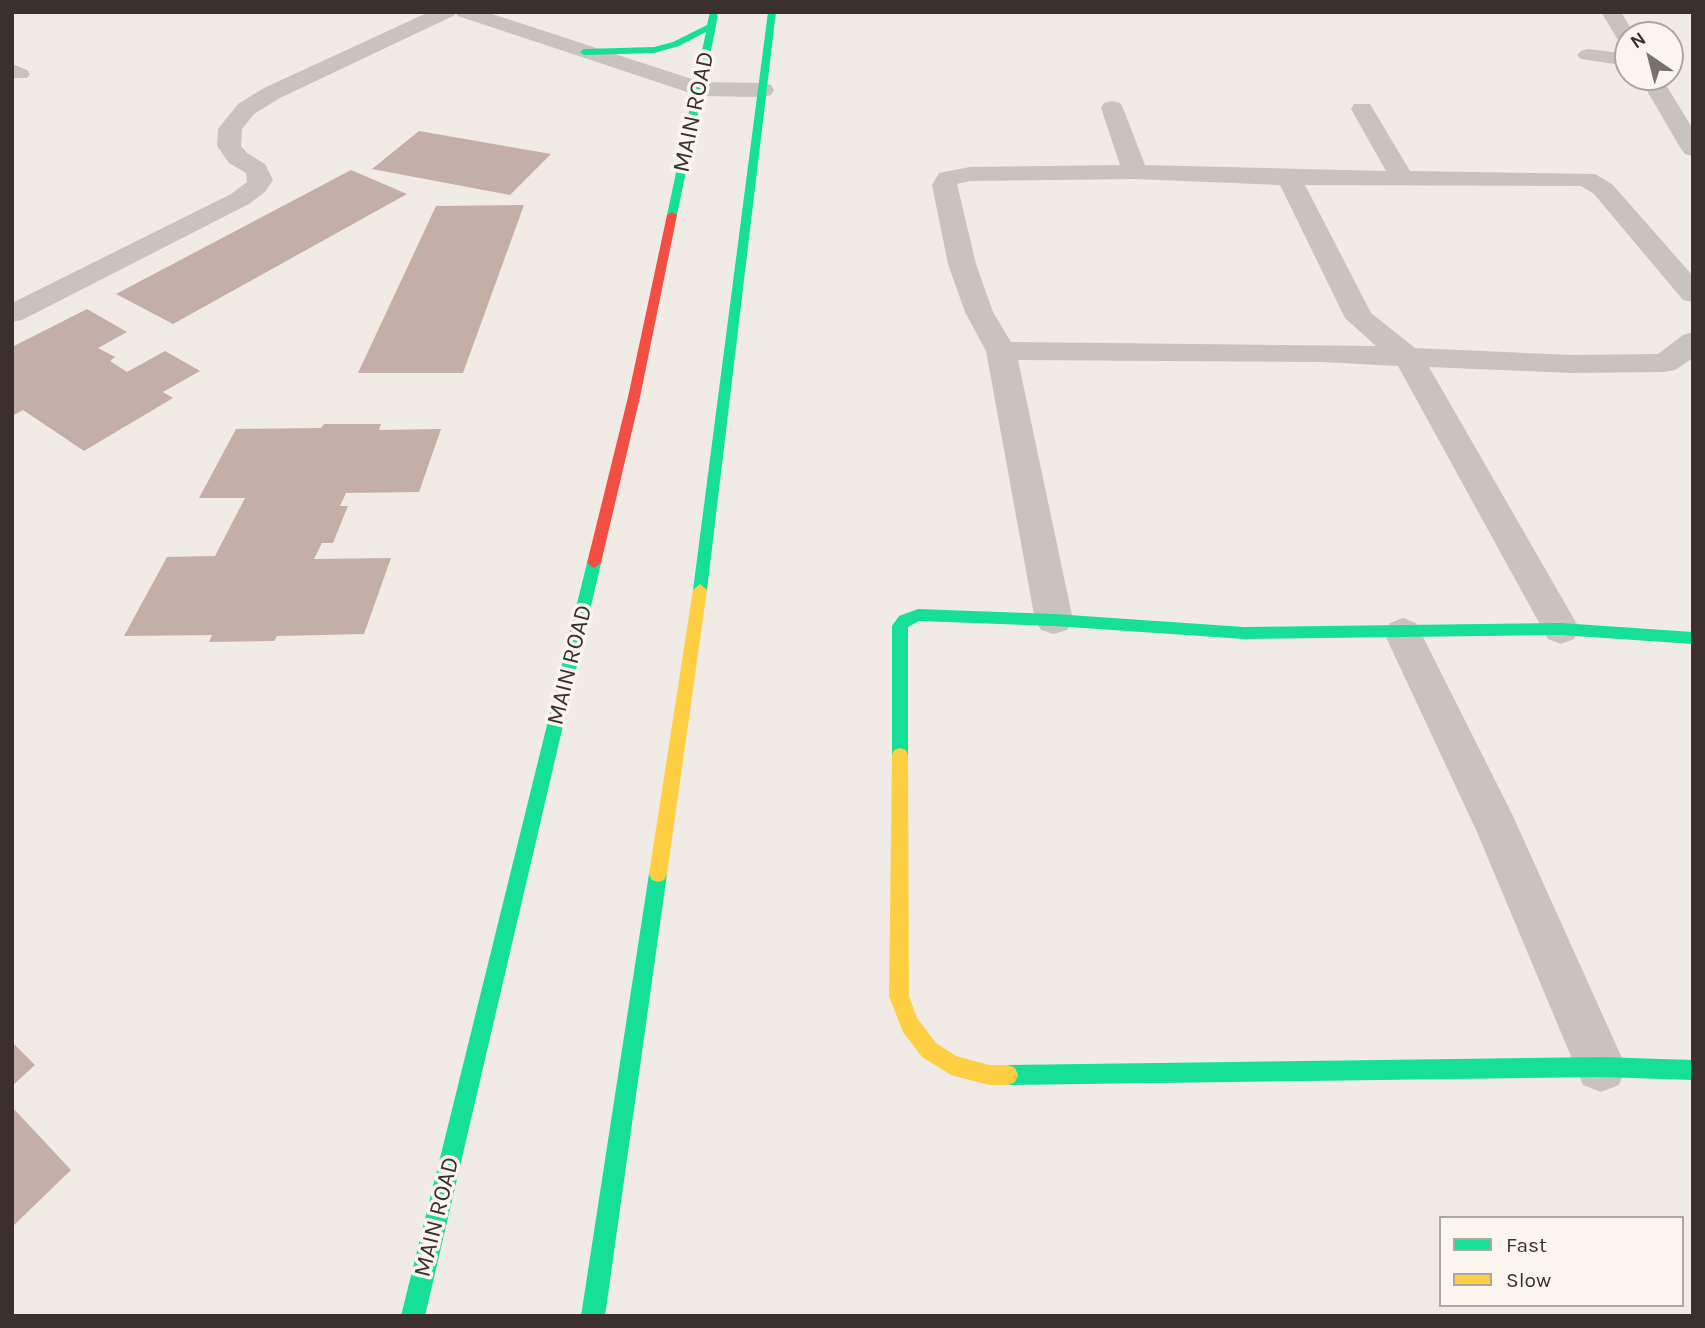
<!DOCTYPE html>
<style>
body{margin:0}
#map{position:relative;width:1705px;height:1328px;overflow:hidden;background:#f0ebe5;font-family:Karla,sans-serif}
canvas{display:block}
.frame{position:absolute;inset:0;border:14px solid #3b302b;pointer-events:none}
.legend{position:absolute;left:1439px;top:1216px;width:245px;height:91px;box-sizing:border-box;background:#fbf5ee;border:2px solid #aea6a0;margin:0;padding:9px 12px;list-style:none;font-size:21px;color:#3b302b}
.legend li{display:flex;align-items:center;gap:14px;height:35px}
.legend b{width:35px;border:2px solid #aea6a0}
.north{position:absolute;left:1614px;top:21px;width:70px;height:70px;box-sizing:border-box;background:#fbf5ee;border:2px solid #aea6a0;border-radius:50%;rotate:325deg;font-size:19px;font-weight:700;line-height:28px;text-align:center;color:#3b302b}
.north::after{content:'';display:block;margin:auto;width:24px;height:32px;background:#7a716c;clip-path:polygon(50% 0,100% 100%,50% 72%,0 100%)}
</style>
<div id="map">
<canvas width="1705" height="1328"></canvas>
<div class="frame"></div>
<ul class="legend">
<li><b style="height:9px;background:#16e098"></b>Fast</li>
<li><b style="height:9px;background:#ffcf43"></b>Slow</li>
</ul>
<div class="north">N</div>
</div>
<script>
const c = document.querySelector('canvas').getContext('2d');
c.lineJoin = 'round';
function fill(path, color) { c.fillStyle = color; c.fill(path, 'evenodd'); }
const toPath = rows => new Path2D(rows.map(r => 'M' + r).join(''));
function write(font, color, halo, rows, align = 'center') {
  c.font = font + ' Karla,sans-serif'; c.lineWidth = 7; c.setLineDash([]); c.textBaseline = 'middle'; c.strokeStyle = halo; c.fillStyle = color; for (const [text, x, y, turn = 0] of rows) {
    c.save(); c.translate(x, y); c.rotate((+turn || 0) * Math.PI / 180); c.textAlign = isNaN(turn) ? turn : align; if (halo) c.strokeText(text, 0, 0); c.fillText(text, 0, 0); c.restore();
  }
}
fill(toPath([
 [419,131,551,154,510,195,372,169],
 [351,170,407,194,173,324,116,294],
 [524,205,463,373,358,373,436,206],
 [87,309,127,332,98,348,115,357,110,361,127,372,165,351,200,371,163,392,173,398,84,451,23,410,12,416,12,347],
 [324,424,381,424,379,430,441,429,419,492,346,493,340,506,348,506,333,543,322,543,314,559,391,558,364,634,277,636,274,641,209,642,212,635,124,636,167,557,215,556,245,498,199,498,236,429,321,428],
 [12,1042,35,1065,12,1086],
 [12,1107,71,1170,12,1227]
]), '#c3afa7');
fill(toPath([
 [12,64,27,70,30,74,27,78,12,78,12,64]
]), '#c9c3be');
fill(toPath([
 [429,12,486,12,701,82,763,83,771,85,774,90,771,95,763,97,699,96,458,16,456,13,453,16,280,98,254,114,242,129,241,146,247,153,265,164,273,180,265,192,249,204,22,320,12,322,12,303,231,194,247,182,246,173,229,163,217,146,218,129,238,104,264,88,429,12],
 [1601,12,1621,12,1635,35,1628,35,1628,47,1621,45,1601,12],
 [1588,49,1628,54,1628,66,1581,59,1577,55,1581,51,1588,49],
 [1639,77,1661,77,1693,129,1693,156,1685,154,1681,149,1639,77],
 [1112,101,1120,103,1123,108,1145,165,1386,171,1351,109,1354,104,1370,104,1410,171,1595,174,1612,184,1693,276,1693,302,1683,300,1594,194,1581,186,1305,185,1371,313,1415,348,1572,355,1658,354,1683,335,1693,332,1693,358,1675,370,1664,372,1572,373,1429,367,1574,619,1580,629,1574,639,1561,644,1548,639,1398,366,1321,362,1018,360,1073,620,1067,630,1054,634,1041,630,1035,620,986,351,965,312,948,264,932,185,939,173,970,167,1120,165,1101,108,1104,103,1112,101],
 [1135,179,1280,185,1345,318,1376,346,1011,342,993,312,976,264,957,184,970,181,1135,179],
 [1403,618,1416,623,1513,816,1626,1067,1619,1085,1601,1092,1583,1085,1477,832,1384,633,1390,623,1403,618]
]), '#c9c3be');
fill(toPath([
 [710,12,718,12,716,26,677,215,672,218,667,215,706,32,679,46,654,53,584,55,580,52,584,49,654,47,673,42,707,25,710,12],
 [768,12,776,12,707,590,700,596,693,590,768,12],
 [594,558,601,563,425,1316,401,1316,587,563,594,558],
 [918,609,1054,614,1244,627,1561,623,1693,632,1693,644,1561,635,1244,639,1054,626,919,621,908,627,908,755,906,760,900,762,894,760,892,755,892,626,899,616,918,609],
 [658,866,664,868,667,874,605,1316,581,1316,649,874,652,868,658,866],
 [1601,1057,1693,1060,1693,1080,1601,1077,1008,1085,1001,1082,998,1075,1001,1068,1008,1065,1601,1057]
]), '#16e098');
fill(toPath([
 [700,584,707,590,667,874,664,880,658,882,652,880,649,874,693,590,700,584],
 [900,748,906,750,908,755,909,996,917,1018,936,1043,956,1056,989,1065,1008,1065,1015,1068,1018,1075,1015,1082,1008,1085,989,1085,951,1075,922,1057,903,1032,889,996,892,755,894,750,900,748]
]), '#ffcf43');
fill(toPath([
 [672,212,677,215,640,397,601,563,594,568,587,563,628,397,667,215,672,212]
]), '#f24e42');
write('24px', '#3b302b', '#fbf5ee', [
 ["MAIN ROAD",694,112,-78],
 ["MAIN ROAD",570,665,-76],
 ["MAIN ROAD",437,1217,-76]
]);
</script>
